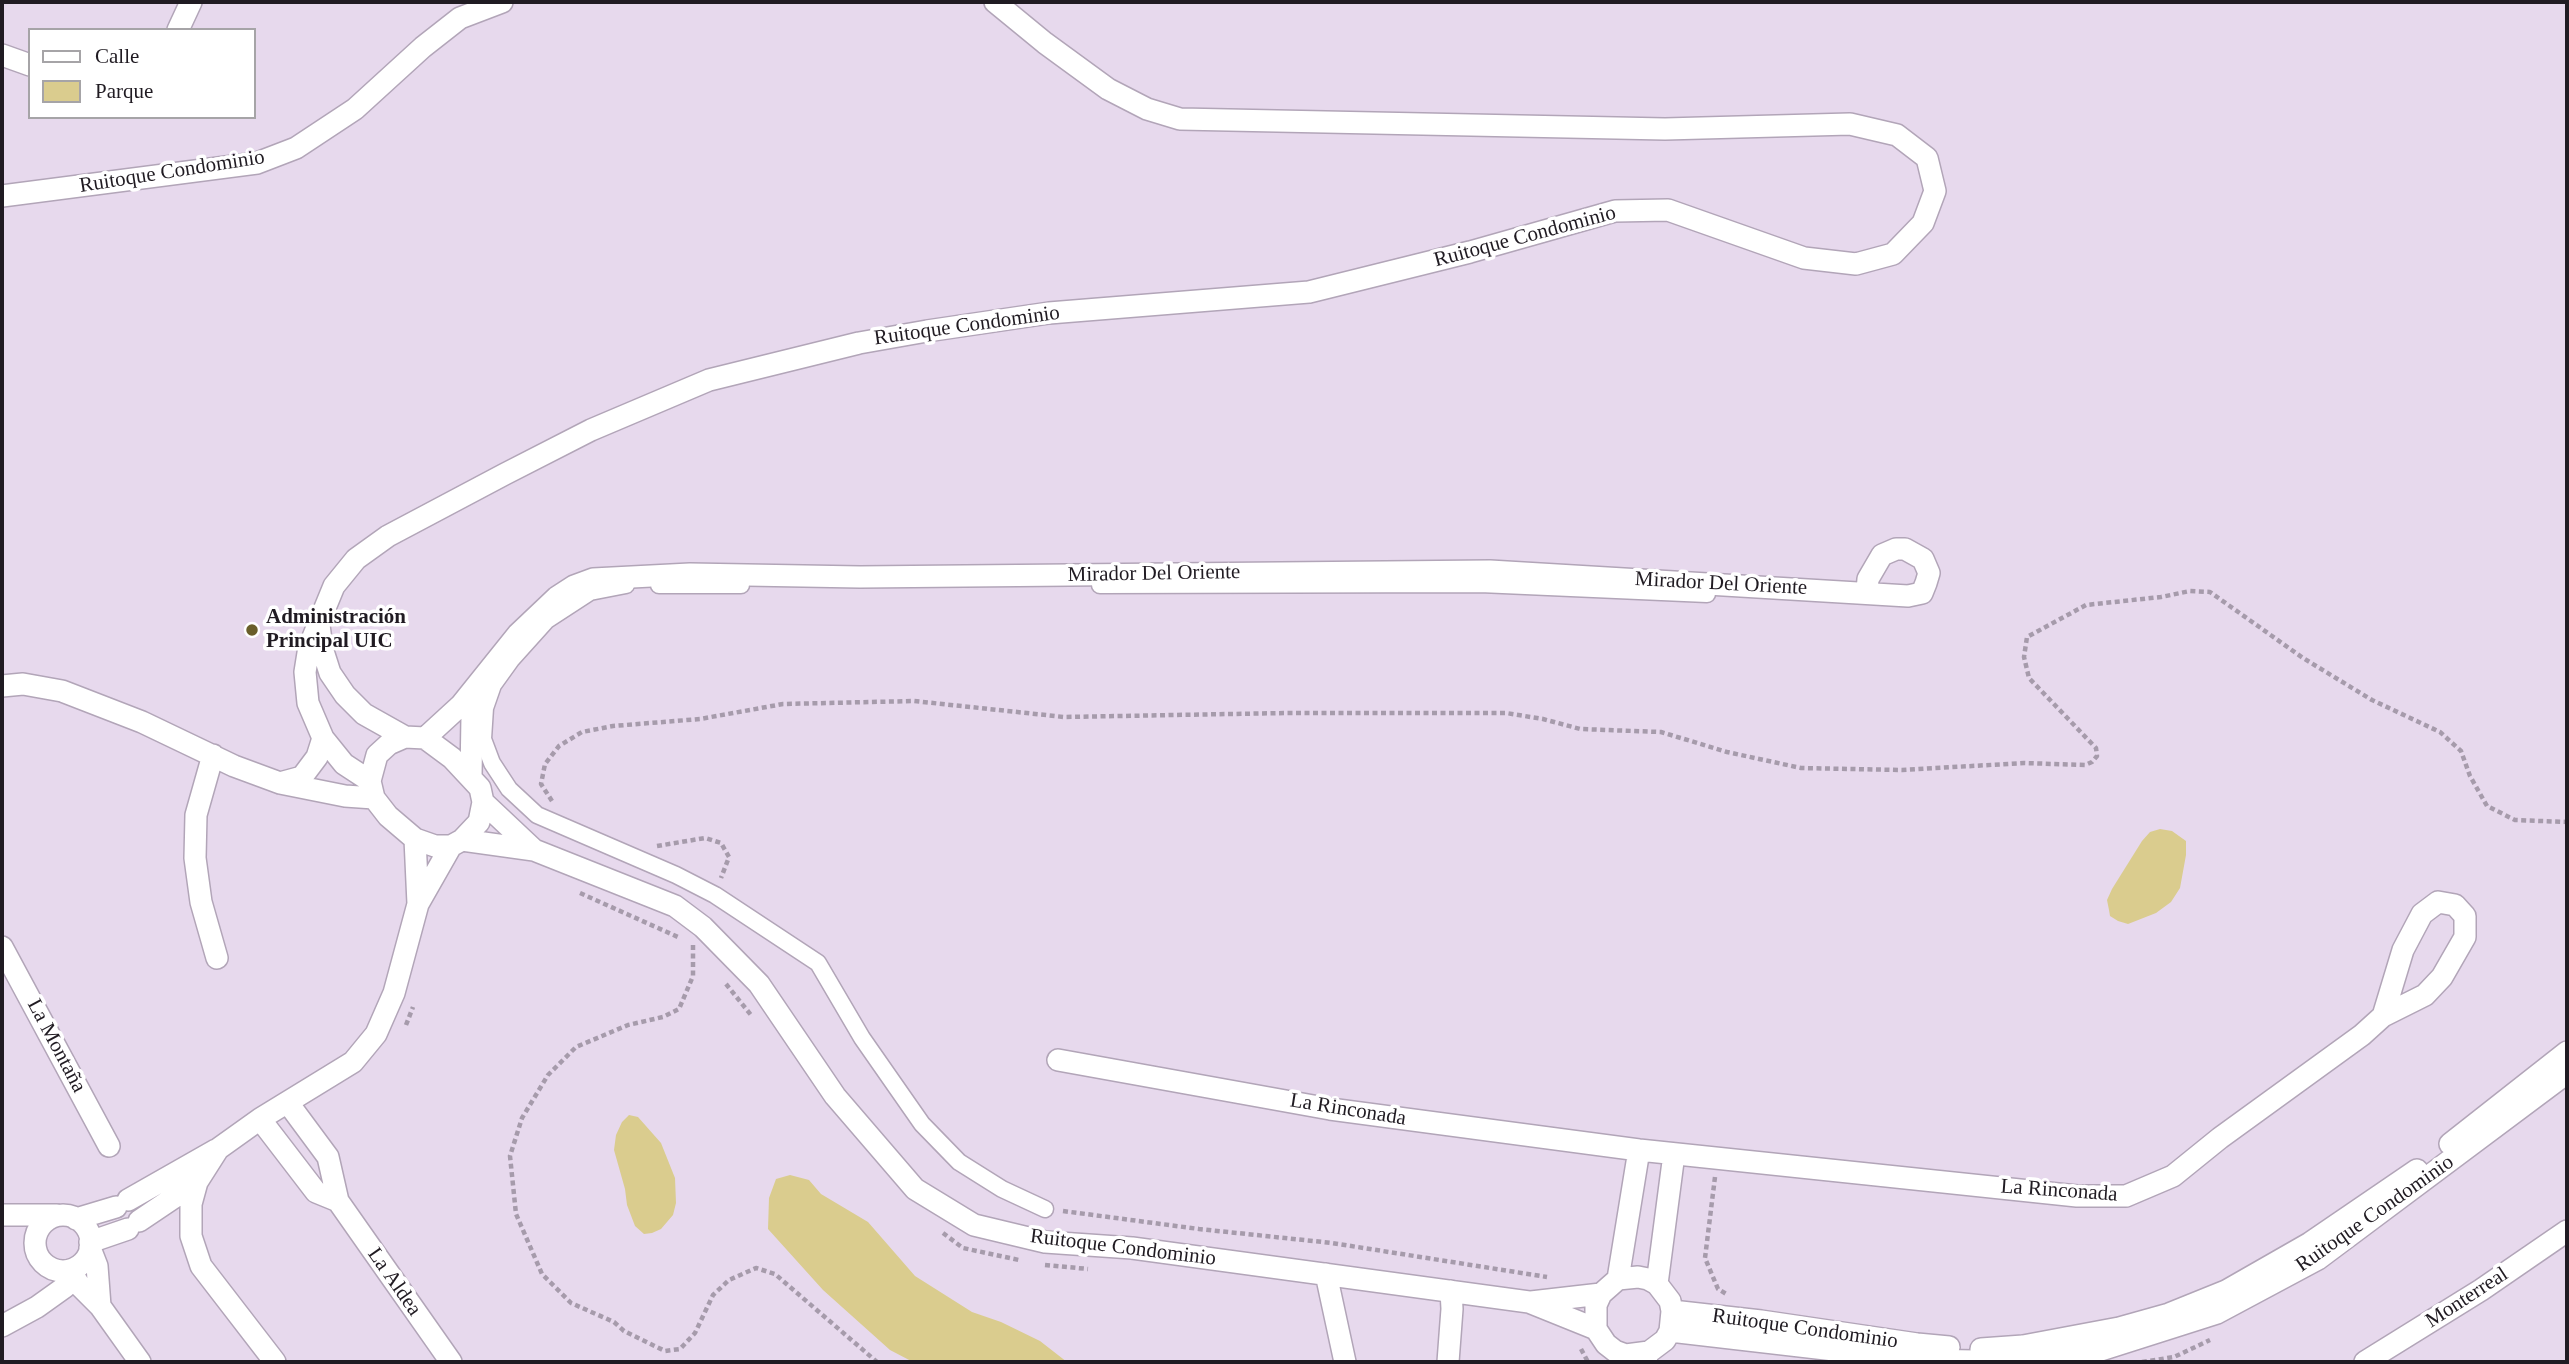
<!DOCTYPE html>
<meta charset="utf-8">
<style>
body{margin:0}
#map{position:relative;width:2569px;height:1364px;overflow:hidden;background:#e7d9ed;font-family:Georgia,serif}
canvas{display:block}
.frame{position:absolute;inset:0;border:4px solid #201b22;pointer-events:none}
.legend{position:absolute;left:28px;top:28px;width:228px;height:91px;box-sizing:border-box;background:#fff;border:2px solid #a6a4a7;margin:0;padding:9px 12px;list-style:none;font-size:21px;color:#201b22}
.legend li{display:flex;align-items:center;gap:14px;height:35px}
.legend b{width:35px;border:2px solid #a6a4a7}
</style>
<div id="map">
<canvas width="2569" height="1364"></canvas>
<div class="frame"></div>
<ul class="legend">
<li><b style="height:9px;background:#fff"></b>Calle</li>
<li><b style="height:19px;background:#dacc8e"></b>Parque</li>
</ul>
</div>
<script>
const c = document.querySelector('canvas').getContext('2d');
c.lineJoin = 'round';
function fill(path, color) { c.fillStyle = color; c.fill(path, 'evenodd'); }
const toPath = rows => new Path2D(rows.map(r => 'M' + r).join(''));
function trace(path, color, width, dash) { c.strokeStyle = color; c.lineWidth = width; c.lineCap = dash ? 'butt' : 'round'; c.setLineDash(dash || []); c.stroke(path); }
function write(font, color, halo, rows, align = 'center') {
  c.font = font + ' Georgia,serif'; c.lineWidth = 7; c.setLineDash([]); c.textBaseline = 'middle'; c.strokeStyle = halo; c.fillStyle = color; for (const [text, x, y, turn = 0] of rows) {
    c.save(); c.translate(x, y); c.rotate((+turn || 0) * Math.PI / 180); c.textAlign = isNaN(turn) ? turn : align; if (halo) c.strokeText(text, 0, 0); c.fillText(text, 0, 0); c.restore();
  }
}
fill(toPath([
 [2160,829,2172,831,2186,841,2186,855,2180,888,2171,902,2156,913,2128,924,2118,921,2110,916,2109,910,2107,900,2112,889,2142,841,2150,832],
 [629,1115,638,1117,661,1143,675,1178,676,1203,673,1215,661,1229,652,1233,644,1234,635,1226,627,1205,625,1189,614,1150,616,1135,622,1122],
 [790,1175,809,1180,821,1194,868,1222,915,1276,972,1312,1001,1322,1040,1341,1067,1362,913,1362,890,1350,823,1290,768,1229,769,1198,776,1179]
]), '#dacc8e');
const pedestrian = toPath([
 [626,585,590,592,547,620,511,660,493,685,485,708,483,739,492,763,509,789,537,815,676,875,715,895,818,963,862,1038,922,1124,959,1162,1002,1189,1045,1209],
 [659,585,741,585],
 [1100,585,1480,584,1707,594]
]);
const minor = toPath([
 [178,30,191,2],
 [2,55,30,65],
 [2,196,257,163,296,148,355,109,423,47,460,18,502,2],
 [319,625,322,648,330,673,345,695,364,714,405,737],
 [2,686,23,684,62,691,142,722,234,766,280,783,345,796,374,798],
 [405,737,425,738,452,758,480,788,483,802,479,822,462,840,451,846,435,846,415,839,388,816,374,798,370,781,377,755,389,744,405,737],
 [425,738,461,705,518,634,557,597,574,586,593,579,690,574,860,577,1490,571,1908,596,1922,593,1926,583,1929,573,1923,559,1905,549,1896,549,1882,555,1868,579,1867,592],
 [213,755,196,815,195,858,201,902,217,958],
 [471,776,472,716,480,688],
 [370,781,344,764,323,738,308,703,305,672,309,647,334,586,356,559,388,536,505,474,591,430,709,380,859,343,927,331,1049,313,1309,292,1470,252,1615,211,1668,210,1804,258,1856,264,1893,254,1923,223,1935,191,1927,158,1897,135,1850,124,1665,129,1180,119,1147,109,1108,89,1045,43,995,2],
 [280,783,302,777,317,757,323,738],
 [483,802,534,850],
 [415,839,418,904],
 [462,840,534,850,675,906,703,927,759,984,835,1096,915,1189,974,1225,1045,1242,1132,1248,1529,1302,1596,1329],
 [2,947,109,1146],
 [1058,1060,1330,1109,1639,1150,2077,1196,2126,1196,2173,1176,2220,1138,2362,1035,2383,1016,2403,950,2422,914,2438,902,2455,905,2465,916,2465,937,2442,977,2425,995,2383,1016],
 [288,1103,328,1157,338,1201,451,1362],
 [260,1119,316,1192,338,1201],
 [2450,1144,2567,1052],
 [128,1200,216,1150],
 [2,1215,57,1215],
 '35 1243a28 28 0 1 1 56 0a28 28 0 1 1-56 0Z',
 [76,1219,116,1207],
 [139,1221,197,1182],
 [90,1242,128,1229],
 [90,1248,97,1266,100,1306],
 [70,1270,80,1286,100,1306,140,1362],
 [1326,1274,1345,1362],
 [1618,1279,1639,1150],
 [1657,1284,1674,1154],
 [1531,1302,1601,1294],
 [1672,1311,1761,1321,1917,1344,1949,1347],
 [2,1326,37,1307,65,1287,67,1271],
 [1670,1331,1920,1360,2029,1362,2082,1356,2217,1313,2318,1259,2567,1073],
 [1981,1349,2023,1346,2119,1328,2169,1314,2226,1291,2310,1243,2417,1170],
 [275,1362,201,1266,191,1236,191,1204,197,1182,218,1149,260,1119,353,1062,376,1034,394,993,418,904,451,846],
 [1448,1362,1452,1309,1451,1291],
 [1644,1362,1649,1352,1665,1340,1670,1331,1672,1311,1670,1301,1657,1284,1648,1279,1638,1277,1618,1279,1601,1294,1596,1305,1596,1329,1606,1344,1615,1351,1626,1355,1649,1352],
 [2365,1362,2481,1290,2567,1231]
]);
trace(pedestrian, '#b2a5b8', 19);
trace(minor, '#b2a5b8', 24);
trace(toPath([
 [552,801,541,784,545,764,559,746,582,732,613,726,700,719,783,704,914,701,1064,717,1286,713,1506,713,1543,719,1580,729,1661,732,1727,752,1801,768,1902,770,2024,763,2085,765,2092,762,2097,756,2096,748,2029,678,2024,657,2027,637,2086,605,2161,597,2190,591,2210,592,2303,658,2372,700,2440,732,2461,751,2470,776,2487,806,2515,820,2567,822],
 [657,846,705,838,721,843,729,857,721,878],
 [580,893,678,937],
 [693,945,693,976,679,1009,663,1017,628,1025,576,1047,548,1075,522,1118,510,1156,516,1214,542,1274,571,1303,614,1322,624,1331,665,1351,680,1349,695,1333,713,1295,729,1280,756,1268,775,1274,877,1362],
 [726,984,751,1015],
 [406,1025,413,1007],
 [1715,1177,1705,1258,1718,1289,1728,1295],
 [1063,1211,1199,1229,1332,1243,1547,1277],
 [943,1233,963,1248,1019,1260],
 [1045,1265,1088,1269],
 [1581,1349,1588,1362],
 [2142,1362,2174,1357,2210,1340]
]), '#a69bab', 4.5, [5, 3.5]);
trace(pedestrian, '#fff', 16);
trace(minor, '#fff', 21);
for (const [x, y, r, color] of [
 [252,630,7,"#695e2a"]
]) { const dot = new Path2D(); dot.arc(x, y, r, 0, 2 * Math.PI); c.fillStyle = color; c.fill(dot); trace(dot, '#fff', 2.5); }
write('21px', '#201b22', '#fff', [
 ["Ruitoque Condominio",172,172,-9],
 ["Ruitoque Condominio",1525,237,-15],
 ["Ruitoque Condominio",967,326,-8],
 ["Mirador Del Oriente",1154,574,-1],
 ["Mirador Del Oriente",1721,584,3],
 ["La Montaña",56,1046,62],
 ["La Rinconada",1348,1110,9],
 ["La Rinconada",2059,1191,4],
 ["Ruitoque Condominio",2375,1214,-35],
 ["Ruitoque Condominio",1123,1248,7],
 ["La Aldea",394,1282,55],
 ["Monterreal",2467,1298,-33],
 ["Ruitoque Condominio",1805,1329,8]
]);
write('bold 21px', '#201b22', '#fff', [
 ["Administración",266,618],
 ["Principal UIC",266,642]
], 'left');
</script>
